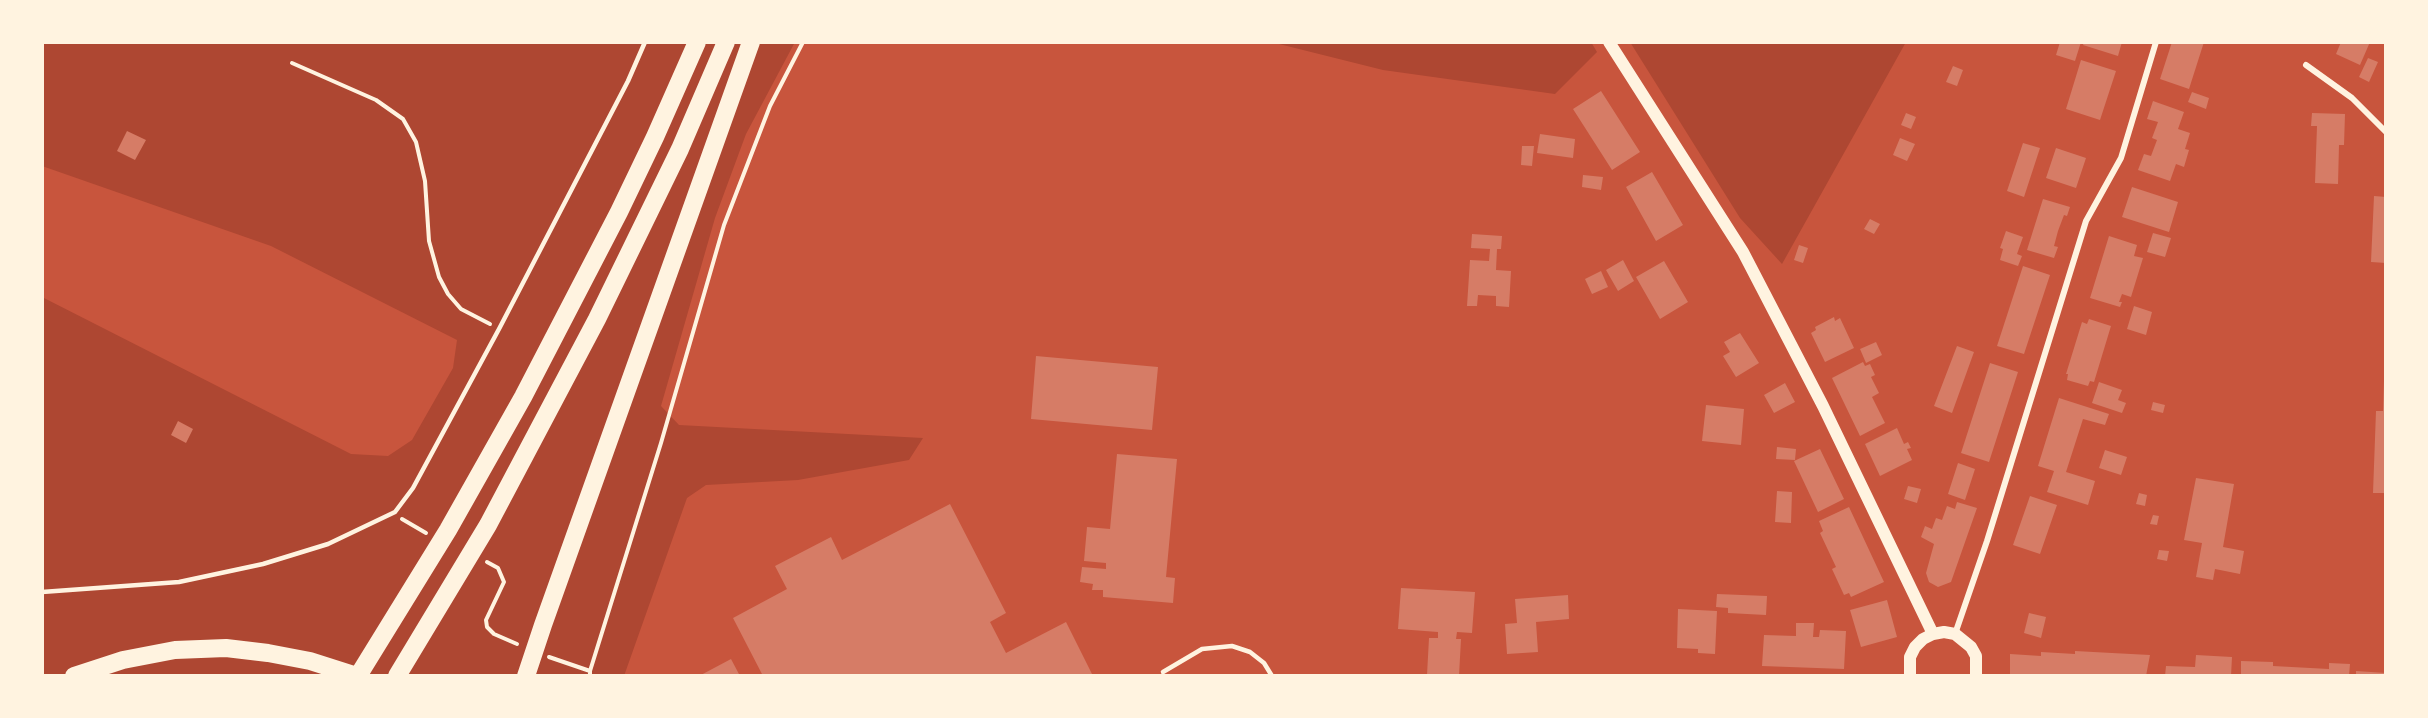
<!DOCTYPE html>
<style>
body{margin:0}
#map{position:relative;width:2428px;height:718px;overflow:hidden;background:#c8553d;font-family:Inter,sans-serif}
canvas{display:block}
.frame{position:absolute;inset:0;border:44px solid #fff3e0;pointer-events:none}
</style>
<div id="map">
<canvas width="2428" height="718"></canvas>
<div class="frame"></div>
</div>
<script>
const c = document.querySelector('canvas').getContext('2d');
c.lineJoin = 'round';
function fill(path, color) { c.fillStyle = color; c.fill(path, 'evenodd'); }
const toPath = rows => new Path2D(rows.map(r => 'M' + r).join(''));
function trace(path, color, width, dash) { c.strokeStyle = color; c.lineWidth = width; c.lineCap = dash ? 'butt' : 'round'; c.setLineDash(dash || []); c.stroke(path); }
fill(toPath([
 [42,42,795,42,746,134,715,218,661,406,679,425,923,438,909,460,798,480,706,485,687,498,624,676,42,676,42,297,351,454,388,456,412,440,453,368,457,340,271,246,42,166],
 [1271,42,1591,42,1597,52,1555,94,1383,70],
 [1630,42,1906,42,1782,264,1740,218]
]), '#ae4732');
fill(toPath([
 [2060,42,2081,42,2075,61,2056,55],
 [2084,42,2122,42,2118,56,2083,45],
 [2172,42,2204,42,2189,89,2160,79],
 [2341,42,2370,42,2360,65,2336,54],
 [2368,58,2378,62,2369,82,2359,77],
 [2081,60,2116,71,2100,120,2066,109],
 [1953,66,1963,70,1957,86,1946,82],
 [1601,91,1640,152,1612,170,1573,109],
 [2192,92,2209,98,2206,109,2188,102],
 [2153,101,2184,112,2178,129,2190,133,2185,149,2189,150,2184,167,2176,164,2170,181,2138,170,2144,154,2151,156,2157,140,2152,138,2158,122,2147,119],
 [1906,113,1916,117,1911,129,1901,125],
 [2312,113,2345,114,2344,145,2339,145,2338,184,2315,183,2317,126,2311,126],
 [127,131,146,140,135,160,117,151],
 [1540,134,1575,139,1573,158,1537,153],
 [1900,138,1915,144,1907,161,1893,155],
 [2023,143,2040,148,2024,197,2007,191],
 [1522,146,1534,146,1532,166,1521,165],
 [2056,148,2086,158,2076,188,2046,178],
 [1652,172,1683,225,1656,241,1626,187],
 [1583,175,1603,177,1601,190,1582,187],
 [2132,187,2178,202,2169,232,2122,217],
 [2374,196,2386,197,2386,263,2371,262],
 [2043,199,2070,207,2067,216,2064,215,2058,231,2054,246,2058,247,2054,258,2027,250],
 [1870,219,1880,224,1874,234,1864,229],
 [2006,231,2023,237,2017,254,2022,256,2018,266,2000,260,2003,249,2000,248],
 [2153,233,2171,238,2165,257,2147,252],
 [1472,234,1502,236,1501,249,1497,249,1496,270,1511,271,1509,307,1496,306,1496,296,1478,295,1477,306,1467,306,1470,260,1489,261,1490,249,1471,248],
 [2109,236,2137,245,2134,256,2143,258,2131,297,2122,294,2119,302,2122,302,2120,307,2090,298],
 [1799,245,1808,248,1803,263,1794,260],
 [1623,260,1634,281,1618,291,1606,270],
 [1664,261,1688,302,1660,319,1636,277],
 [2023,266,2050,275,2024,354,1997,346],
 [1601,271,1608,287,1592,294,1585,279],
 [2134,306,2152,312,2146,335,2127,329],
 [1834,317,1835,321,1840,318,1854,348,1825,362,1811,333,1816,330,1815,327],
 [2089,319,2111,326,2094,382,2090,381,2088,386,2067,380,2068,374,2066,374,2082,322,2087,324],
 [1740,333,1759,363,1736,377,1723,356,1730,352,1724,342],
 [1876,342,1882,355,1866,363,1860,349],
 [1957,346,1974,352,1952,413,1934,406],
 [1036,356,1158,367,1152,430,1031,419],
 [1863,362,1865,366,1870,364,1875,375,1871,377,1879,393,1872,397,1885,423,1860,436,1832,378],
 [1990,363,2018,372,1989,462,1961,453],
 [2384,381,2386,381,2386,493,2373,493,2376,411,2383,411],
 [2099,382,2122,390,2118,400,2126,403,2122,413,2092,403],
 [1785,383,1795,402,1774,413,1764,395],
 [2059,398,2109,414,2105,425,2083,419,2066,472,2095,481,2088,505,2047,492,2054,471,2038,466],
 [2153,402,2165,405,2163,413,2151,410],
 [1706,405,1744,409,1741,445,1702,441],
 [178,421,193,429,186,443,171,435],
 [1897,428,1904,444,1908,442,1911,448,1907,449,1912,460,1880,476,1865,444],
 [1777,447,1796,449,1795,460,1776,459],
 [1820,449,1844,499,1818,512,1794,461],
 [2105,450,2127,457,2121,475,2099,468],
 [1117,454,1177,459,1166,577,1175,578,1173,603,1103,597,1103,590,1092,590,1093,584,1080,582,1082,567,1106,569,1106,563,1084,561,1087,527,1110,529],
 [1958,463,1975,469,1965,500,1948,494],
 [2196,478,2234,484,2223,547,2244,551,2240,574,2215,569,2213,580,2196,577,2202,543,2184,540],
 [1908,486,1921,489,1917,503,1904,499],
 [1777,491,1792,492,1791,523,1775,522],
 [2139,493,2147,495,2145,506,2136,504],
 [2030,496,2057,505,2040,554,2013,545],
 [1957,502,1977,508,1951,582,1938,587,1929,582,1926,573,1934,544,1921,537,1925,526,1932,529,1936,518,1942,520,1947,506,1955,509],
 [950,504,1006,613,990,622,1006,653,1066,622,1093,676,763,676,733,618,787,589,775,566,831,537,842,560],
 [1849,507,1884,582,1851,597,1849,593,1844,595,1832,569,1836,567,1820,533,1823,531,1819,521],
 [2153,515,2159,516,2157,525,2150,524],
 [2159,550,2169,551,2167,561,2157,559],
 [1401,588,1475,592,1472,633,1457,632,1456,639,1461,639,1459,676,1427,675,1429,638,1438,638,1438,632,1398,629],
 [1717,594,1767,596,1766,615,1728,613,1728,608,1716,607],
 [1568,595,1569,619,1536,622,1538,652,1507,654,1505,624,1517,623,1515,599],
 [1887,600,1897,637,1861,647,1850,610],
 [1678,609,1717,611,1715,654,1698,653,1698,649,1677,648],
 [2029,613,2046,617,2041,638,2024,633],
 [1796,623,1814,623,1813,637,1819,637,1820,630,1846,631,1844,669,1762,666,1764,635,1796,636],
 [2075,651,2112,653,2150,655,2146,676,2010,676,2010,654,2041,656,2041,652,2075,654],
 [2196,655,2232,657,2231,676,2165,676,2166,666,2195,667],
 [731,659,740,676,699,676],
 [2241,661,2273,662,2273,666,2329,669,2329,663,2350,664,2349,676,2241,676],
 [2356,671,2386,673,2386,676,2356,676]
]), '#d67c66');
trace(toPath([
 [292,63,376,100,403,119,416,142,425,181,429,241,439,277,448,294,461,309,490,324],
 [402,519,426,533],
 [487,562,498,568,504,582,486,620,487,627,494,634,517,644],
 [549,657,590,671,590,676],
 [590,671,661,443,724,225,770,106,803,42]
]), '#fff3e0', 4);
trace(toPath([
 [42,592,179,582,263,564,328,544,395,512,413,488,499,329,628,81,645,42],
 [1163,672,1202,649,1232,646,1250,652,1264,663,1272,676]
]), '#fff3e0', 4.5);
trace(toPath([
 [2306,65,2352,98,2386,132],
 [1955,634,1987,541,2086,221,2121,158,2156,42]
]), '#fff3e0', 6);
trace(toPath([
 [1609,42,1743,252,1823,406,1933,634],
 [1910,676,1910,657,1915,647,1923,639,1933,634,1944,632,1955,634,1971,647,1976,656,1976,676]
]), '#fff3e0', 12);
trace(toPath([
 [74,676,123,660,175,650,226,648,268,653,310,661,357,676],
 [358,676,448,530,523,397,619,212,655,137,697,42],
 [397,676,488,525,597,319,680,149,726,42],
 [526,676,543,625,751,42]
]), '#fff3e0', 18);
</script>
